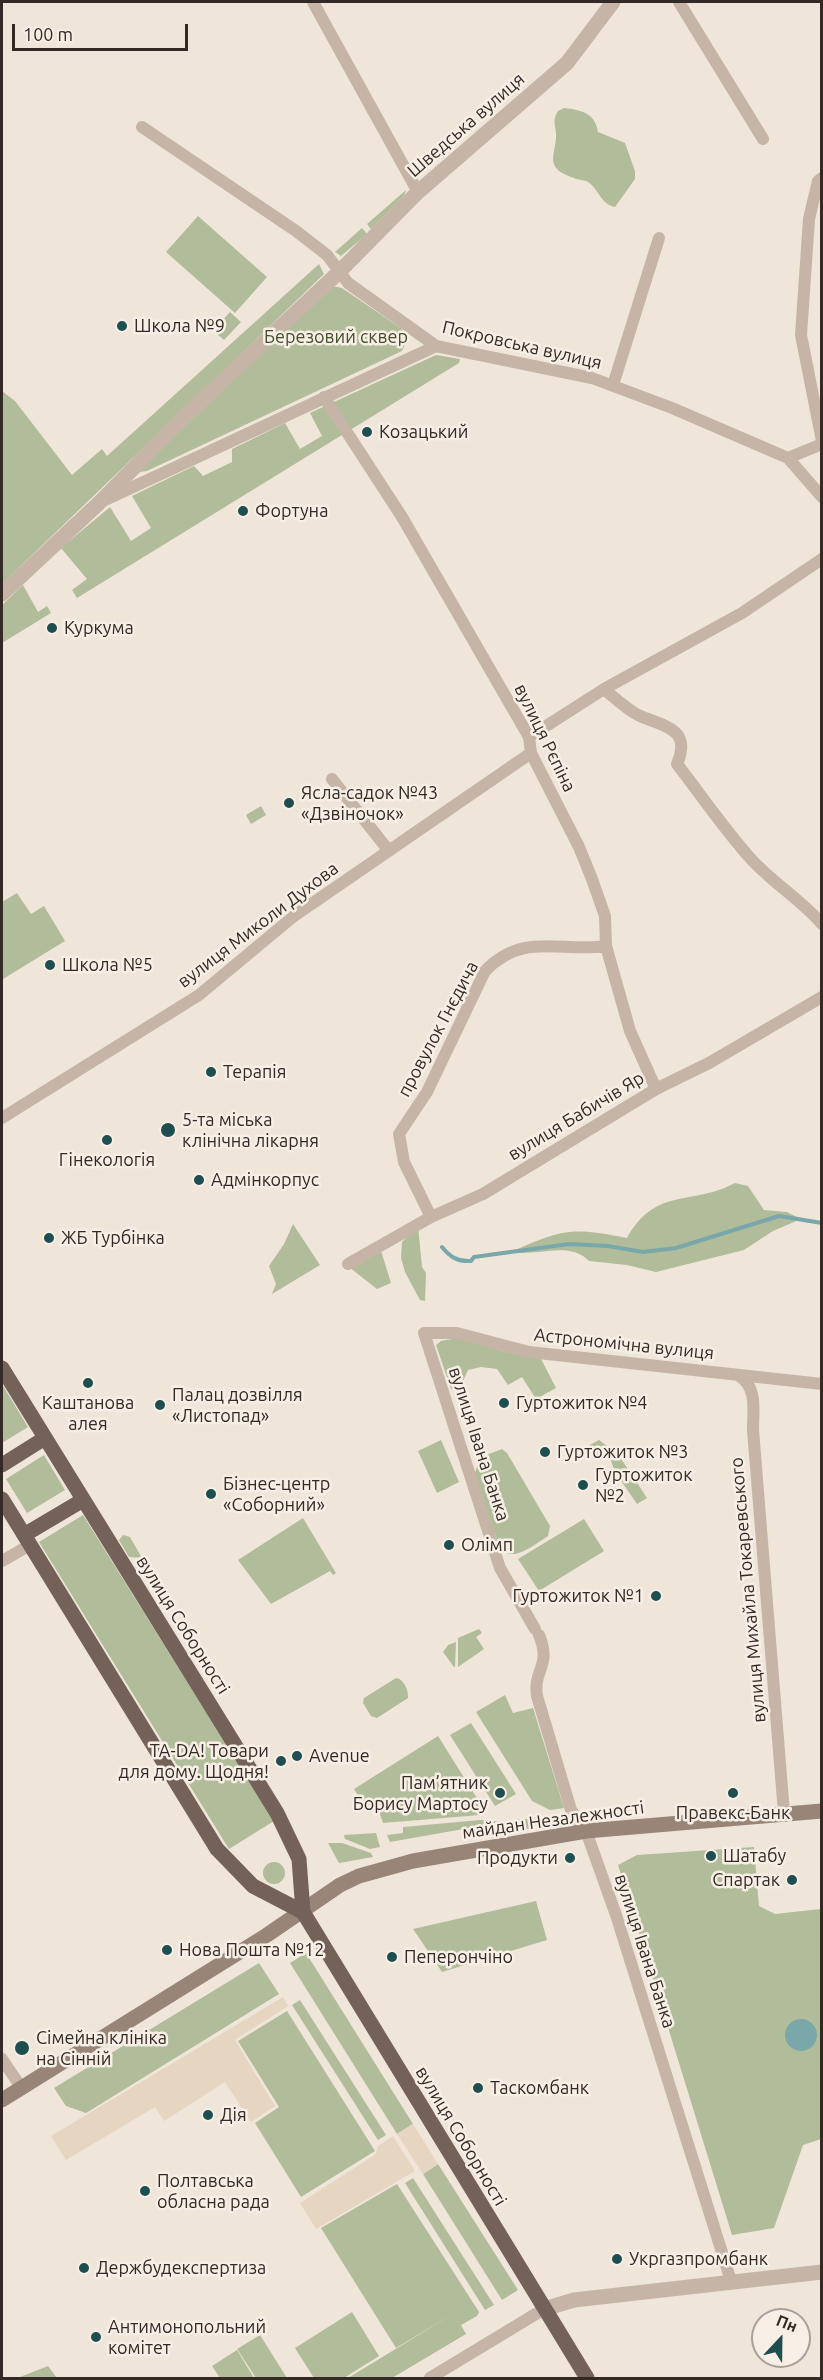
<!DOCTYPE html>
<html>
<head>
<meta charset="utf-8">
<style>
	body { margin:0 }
	#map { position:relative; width:823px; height:2380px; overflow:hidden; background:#efe5d9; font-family:Ubuntu,sans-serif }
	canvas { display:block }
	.frame { position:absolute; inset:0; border:3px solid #332a26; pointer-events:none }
	.north { position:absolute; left:751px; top:2308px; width:60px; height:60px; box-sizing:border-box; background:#f7efe5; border:2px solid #a9a099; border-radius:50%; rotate:22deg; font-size:16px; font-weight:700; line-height:24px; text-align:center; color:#332a26 }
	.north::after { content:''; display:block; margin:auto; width:21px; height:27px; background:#1f4e51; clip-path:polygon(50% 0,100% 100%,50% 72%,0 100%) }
	.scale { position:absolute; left:12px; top:24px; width:176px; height:27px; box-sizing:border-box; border:3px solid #332a26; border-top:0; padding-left:8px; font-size:18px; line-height:21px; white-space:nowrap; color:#332a26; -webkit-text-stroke:4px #f7efe5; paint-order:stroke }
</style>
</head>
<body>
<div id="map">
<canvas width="823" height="2380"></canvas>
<div class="frame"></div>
<div class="north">Пн</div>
<div class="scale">100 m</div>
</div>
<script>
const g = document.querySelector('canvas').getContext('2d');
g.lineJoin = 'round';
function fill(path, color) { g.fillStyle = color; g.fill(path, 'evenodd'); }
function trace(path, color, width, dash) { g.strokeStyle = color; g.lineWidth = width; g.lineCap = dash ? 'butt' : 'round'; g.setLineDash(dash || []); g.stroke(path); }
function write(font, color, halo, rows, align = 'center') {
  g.font = font + ' Ubuntu,sans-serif'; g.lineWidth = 5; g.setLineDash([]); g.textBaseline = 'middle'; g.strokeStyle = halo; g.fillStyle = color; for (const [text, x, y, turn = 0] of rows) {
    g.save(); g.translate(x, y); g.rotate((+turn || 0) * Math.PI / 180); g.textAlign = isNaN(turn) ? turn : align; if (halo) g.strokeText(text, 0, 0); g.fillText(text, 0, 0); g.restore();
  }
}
const green = new Path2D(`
	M 564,108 C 582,110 595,113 598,132 L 625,143 L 635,171 L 635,179 L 615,207 C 600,204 599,189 588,182 C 585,180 578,180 574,178 C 545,168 554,159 556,138 C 557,127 551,122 558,111 Z
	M 406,190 L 404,196 L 371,229 L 367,224 Z
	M 198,216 L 267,277 L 235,313 L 166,252 Z
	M 362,228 L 367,234 L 341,256 L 335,252 Z
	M 319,264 L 324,274 L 2,584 L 2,391 L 15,401 L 72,475 L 102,449 L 107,456 Z
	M 332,286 L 342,288 L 402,329 L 406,342 L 402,351 L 147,471 L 140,472 L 141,468 Z
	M 230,312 L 241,322 L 224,340 L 213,330 Z
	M 436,355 L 460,359 L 459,363 L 77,598 L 72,590 L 87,579 L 61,548 L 110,507 L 131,541 L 151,528 L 132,496 L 194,466 L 203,476 L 232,462 L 232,449 L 285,423 L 300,449 L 322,436 L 310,413 Z
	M 23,585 L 38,612 L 47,606 L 51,613 L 2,643 L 2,605 Z
	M 261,806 L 266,815 L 251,824 L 246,815 Z
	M 17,893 L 31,914 L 44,906 L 65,941 L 3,979 L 2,902 Z
	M 735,1183 L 748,1186 L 764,1210 L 787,1212 L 801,1219 L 773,1231 L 744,1250 L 656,1272 L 627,1265 L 589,1261 C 570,1240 536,1257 511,1252 C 562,1229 572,1227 627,1238 C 656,1186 693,1206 735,1183 Z
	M 293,1224 L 320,1265 L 272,1294 L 276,1284 L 269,1266 L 284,1244 Z
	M 418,1226 L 422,1267 L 426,1273 L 425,1301 L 420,1300 L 405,1272 L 401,1258 L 402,1242 Z
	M 381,1251 L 391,1283 L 377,1289 L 349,1267 Z
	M 457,1338 L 506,1352 L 540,1357 L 556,1388 L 536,1399 L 522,1377 L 508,1385 L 497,1369 L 481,1367 L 468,1370 L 459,1390 L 451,1389 L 436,1345 L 441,1341 Z
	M 2,1384 L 28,1427 L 2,1443 Z
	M 441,1440 L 459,1482 L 437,1493 L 418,1451 Z
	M 599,1440 L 618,1454 L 647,1498 L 637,1504 L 615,1472 L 610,1458 L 598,1460 L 588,1446 Z
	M 502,1449 L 507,1453 L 550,1526 L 548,1536 C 535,1544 513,1564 500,1548 L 474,1475 L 481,1457 Z
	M 44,1455 L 65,1490 L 27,1513 L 6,1479 Z
	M 83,1515 L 274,1821 L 229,1849 L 39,1542 Z
	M 303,1518 L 336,1573 L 333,1575 L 330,1571 L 271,1604 L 238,1560 Z
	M 584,1519 L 604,1551 L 539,1591 L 518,1559 Z
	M 123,1535 L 130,1537 L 142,1558 L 129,1557 L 119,1540 Z
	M 479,1629 L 482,1633 L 476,1637 L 484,1649 L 458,1667 L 458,1638 Z
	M 456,1642 L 455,1667 L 454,1667 L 443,1652 L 448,1645 Z
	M 396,1678 C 404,1679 409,1691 408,1698 L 377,1718 L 371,1716 L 363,1703 L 364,1698 Z
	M 505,1695 L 513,1713 L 533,1708 L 564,1808 L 550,1810 L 532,1801 L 476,1712 Z
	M 471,1723 L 516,1794 L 495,1806 L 450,1735 Z
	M 438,1736 L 485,1811 L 480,1815 L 383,1823 L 378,1808 L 369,1813 L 354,1789 Z
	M 518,1819 L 527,1819 L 533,1828 L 475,1838 L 469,1828 L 390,1842 L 387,1835 L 403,1833 L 403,1827 L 480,1820 L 516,1823 Z
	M 376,1833 L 380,1847 L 370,1849 L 345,1839 L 344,1835 Z
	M 328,1843 L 342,1843 L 371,1853 L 373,1857 L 339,1863 Z
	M 754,1847 L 759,1906 L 775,1914 L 821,1909 L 821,2139 L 803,2145 L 774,2228 L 732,2235 L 618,1865 L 637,1855 Z
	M263 1873a11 11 0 1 1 22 0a11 11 0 1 1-22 0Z
	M 536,1901 L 547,1940 L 442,1972 L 413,1929 Z
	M 306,1953 L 413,2124 L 397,2134 L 290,1963 Z
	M 259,1963 L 279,1994 L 86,2113 L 66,2106 L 54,2088 Z
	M 300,2000 L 386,2135 L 378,2140 L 292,2005 Z
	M 287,2011 L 375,2151 L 301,2197 L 255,2123 L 279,2107 L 238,2041 Z
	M 438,2164 L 518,2290 L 502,2300 L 423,2174 Z
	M 413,2178 L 494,2305 L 485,2310 L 405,2183 Z
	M 397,2184 L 479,2312 L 477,2316 L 461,2325 L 466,2334 L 392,2378 L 348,2378 L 453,2314 L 396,2348 L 321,2228 Z
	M 352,2312 L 379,2356 L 344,2378 L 314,2378 L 295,2348 Z
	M 260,2335 L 287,2378 L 256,2378 L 237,2349 Z
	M 237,2350 L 254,2378 L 220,2378 L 212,2366 Z
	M 48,2366 L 57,2378 L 19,2378 L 20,2377 Z`);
const plaza = new Path2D(`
	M 283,1997 L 288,2006 L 235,2040 L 275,2106 L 251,2122 L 225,2082 L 164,2121 L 155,2107 L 66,2160 L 51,2136 Z
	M 413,2124 L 438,2164 L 423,2174 L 397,2134 Z
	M 393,2136 L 415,2171 L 316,2229 L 300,2203 L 376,2154 L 378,2146 Z`);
const water = new Path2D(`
	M785 2035a16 16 0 1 1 32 0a16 16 0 1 1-32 0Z`);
const stream = new Path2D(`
	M 442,1247 C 450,1257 458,1262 471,1261 L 474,1257 L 569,1244 L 608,1246 L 643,1252 L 676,1248 L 779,1216 L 822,1223`);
const minor = new Path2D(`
	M 313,2 L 418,192
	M 679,2 L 763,139
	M 142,127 L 296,231 L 327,255 L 348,283 L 436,346 L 592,378 L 672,408 L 788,458 L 822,497
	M 822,178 L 818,181 L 809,219 L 801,335 L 822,441
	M 613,385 L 659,238
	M 324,397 L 402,517 L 529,737 L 531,753 L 579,847 L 592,879 L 605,916 L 606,946 L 630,1031 L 656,1089
	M 788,458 L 822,444
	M 105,500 L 436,346
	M 822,559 L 742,613 L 604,689 C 615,698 625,708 638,715 C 661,726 693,727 677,764 C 701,795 724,829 751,859 C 773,883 800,899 822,924
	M 529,737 L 604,689
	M 332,779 L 389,851
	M 2,1118 L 199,995 L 294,916 L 531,753
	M 431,1217 L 404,1162 L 399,1134 L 427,1092 L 485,971 C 524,931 560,953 606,946
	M 348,1264 L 431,1217 L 483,1194 L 656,1089 L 709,1063 L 822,997
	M 738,1375 C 758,1387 753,1410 753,1430 L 784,1813
	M 2,1561 L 30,1545
	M 535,1629 L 500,1568 L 424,1333 L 457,1333 L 529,1352 L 822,1384
	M 539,1635 C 552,1667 533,1668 537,1696 L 571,1810 L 586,1831 L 616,1915 L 731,2281
	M 2,2059 L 21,2087
	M 430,2378 L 544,2309`);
const tertiary = new Path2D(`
	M 2,594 L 99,503 L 183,418 L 338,273 L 418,192 L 567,63 L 613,2
	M 544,2309 L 574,2300 L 822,2272`);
const secondary = new Path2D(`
	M 2,2100 L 267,1935 L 340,1885 L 359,1876 L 413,1861 L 586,1831 L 822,1811`);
const primary = new Path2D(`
	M 2,1368 L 277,1813 L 299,1859 L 303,1912 L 587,2378
	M 2,1465 L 45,1438
	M 2,1499 L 217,1849 L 253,1886 L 303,1912
	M 24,1535 L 83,1500`);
const markers = [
	[122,326,6,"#1f4e51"],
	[367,432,6,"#1f4e51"],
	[243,511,6,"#1f4e51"],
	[52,628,6,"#1f4e51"],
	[289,803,6,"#1f4e51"],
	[50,965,6,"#1f4e51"],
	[211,1072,6,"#1f4e51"],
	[168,1130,8,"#1f4e51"],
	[107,1140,6,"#1f4e51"],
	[199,1180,6,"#1f4e51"],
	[49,1238,6,"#1f4e51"],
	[88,1383,6,"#1f4e51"],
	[504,1403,6,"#1f4e51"],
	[160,1405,6,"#1f4e51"],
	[545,1452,6,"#1f4e51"],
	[583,1485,6,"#1f4e51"],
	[211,1494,6,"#1f4e51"],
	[449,1545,6,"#1f4e51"],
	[656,1596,6,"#1f4e51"],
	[297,1756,6,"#1f4e51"],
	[281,1761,6,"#1f4e51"],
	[500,1793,6,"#1f4e51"],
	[733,1793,6,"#1f4e51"],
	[711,1856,6,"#1f4e51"],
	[570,1858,6,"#1f4e51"],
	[792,1880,6,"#1f4e51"],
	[167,1950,6,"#1f4e51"],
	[392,1957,6,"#1f4e51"],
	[22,2048,8,"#1f4e51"],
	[478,2088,6,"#1f4e51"],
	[208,2115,6,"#1f4e51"],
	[145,2191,6,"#1f4e51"],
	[617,2259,6,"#1f4e51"],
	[84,2268,6,"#1f4e51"],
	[96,2337,6,"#1f4e51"]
];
const streetNames = [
	["Шведська вулиця",466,125,-41],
	["Покровська вулиця",522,345,13],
	["вулиця Рєпіна",545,738,64],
	["вулиця Миколи Духова",258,925,-37],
	["провулок Гнєдича",438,1029,-62],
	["вулиця Бабичів Яр",576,1116,-31],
	["Астрономічна вулиця",624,1344,6],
	["вулиця Івана Банка",479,1444,72],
	["вулиця Михайла Токаревського",748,1590,-95],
	["вулиця Соборності",183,1625,58],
	["майдан Незалежності",553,1820,-8],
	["вулиця Івана Банка",645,1951,72],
	["вулиця Соборності",461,2136,59]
];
const poiNames = [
	["Школа №9",134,326],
	["Козацький",379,432],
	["Фортуна",255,511],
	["Куркума",64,628],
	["Ясла-садок №43",301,793],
	["«Дзвіночок»",301,814],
	["Школа №5",62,965],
	["Терапія",223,1072],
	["5-та міська",182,1120],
	["клінічна лікарня",182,1141],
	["Гінекологія",107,1160,"center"],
	["Адмінкорпус",211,1180],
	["ЖБ Турбінка",61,1238],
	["Палац дозвілля",172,1395],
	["«Листопад»",172,1416],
	["Каштанова",88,1403,"center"],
	["алея",88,1424,"center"],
	["Гуртожиток №4",516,1403],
	["Гуртожиток №3",557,1452],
	["Гуртожиток",595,1475],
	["№2",595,1496],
	["Бізнес-центр",223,1484],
	["«Соборний»",223,1505],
	["Олімп",461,1545],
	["Гуртожиток №1",644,1596,"right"],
	["TA-DA! Товари",269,1751,"right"],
	["для дому. Щодня!",269,1772,"right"],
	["Avenue",309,1756],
	["Пам’ятник",488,1783,"right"],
	["Борису Мартосу",488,1804,"right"],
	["Правекс-Банк",733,1813,"center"],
	["Шатабу",723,1856],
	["Продукти",558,1858,"right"],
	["Спартак",780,1880,"right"],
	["Нова Пошта №12",179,1950],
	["Пеперончіно",404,1957],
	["Сімейна клініка",36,2038],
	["на Сінній",36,2059],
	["Таскомбанк",490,2088],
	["Дія",220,2115],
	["Полтавська",157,2181],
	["обласна рада",157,2202],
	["Укргазпромбанк",629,2259],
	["Держбудекспертиза",96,2268],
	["Антимонопольний",108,2327],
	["комітет",108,2348]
];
const parkNames = [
	["Березовий сквер",336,337]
];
fill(green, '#b1bd9a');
fill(plaza, '#e6d6c1');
fill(water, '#7aa8aa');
trace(stream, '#7aa8aa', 4);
trace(minor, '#c6b5a6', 12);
trace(tertiary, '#c6b5a6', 15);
trace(secondary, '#998478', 15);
trace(primary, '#746158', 15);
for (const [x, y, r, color] of markers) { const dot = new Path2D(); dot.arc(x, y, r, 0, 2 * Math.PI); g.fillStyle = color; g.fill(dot); trace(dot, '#f7efe5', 2); }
write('18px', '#332a26', '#f7efe5', streetNames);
write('18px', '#332a26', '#f7efe5', poiNames, 'left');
write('18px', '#424f2c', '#f7efe5', parkNames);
</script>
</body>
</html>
